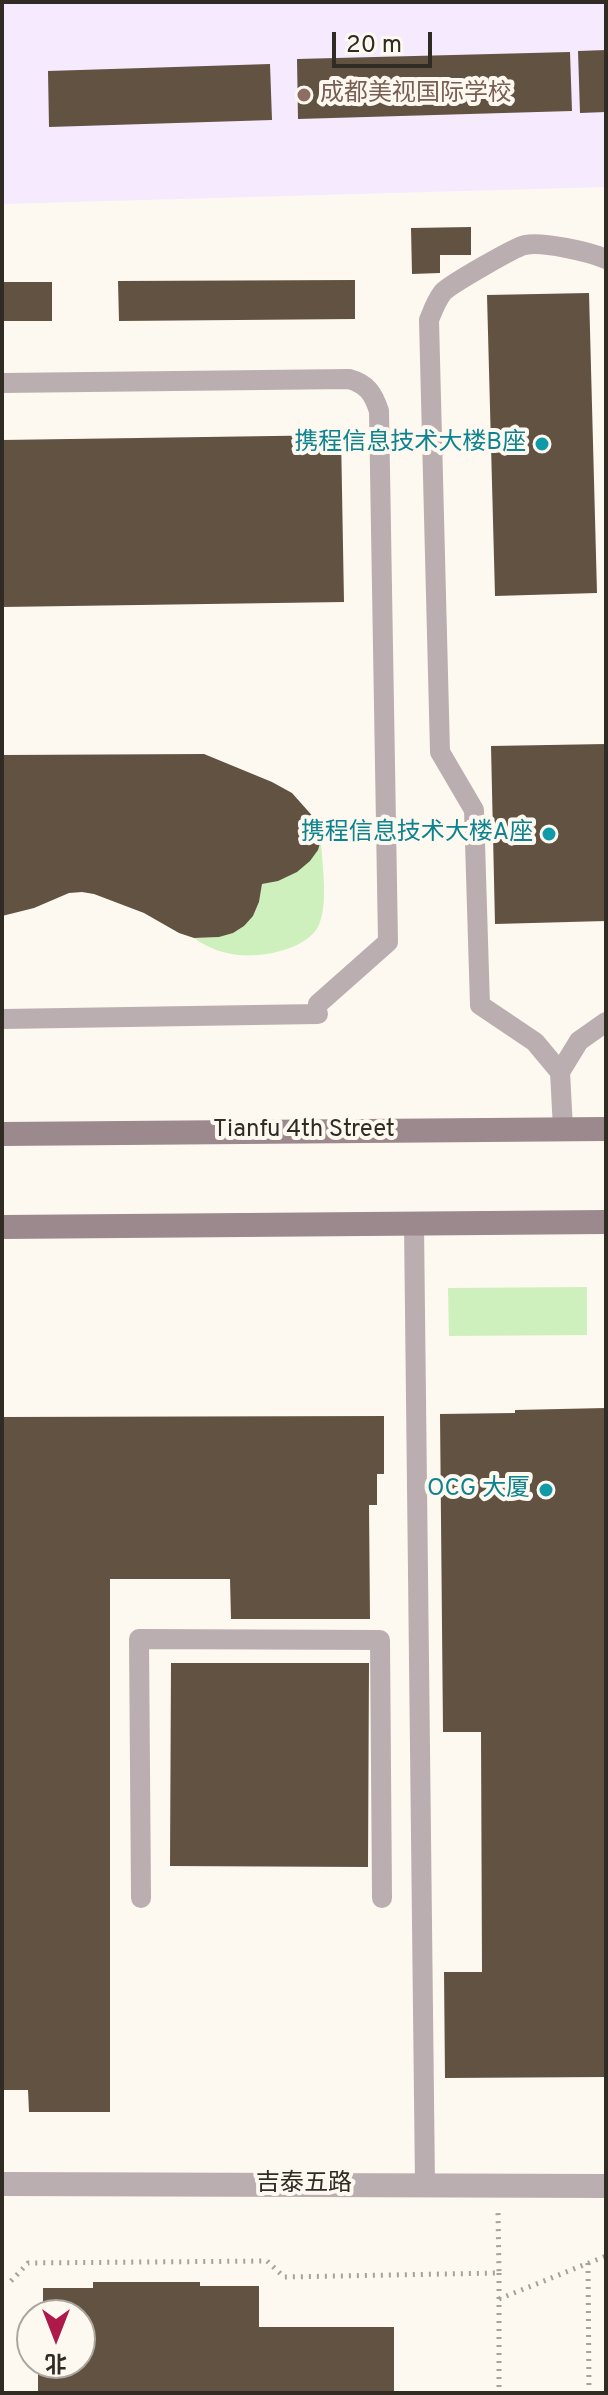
<!DOCTYPE html>
<html>
<head>
<meta charset="utf-8">
<style>
	body { margin:0 }
	#map { position:relative; width:608px; height:2395px; overflow:hidden; background:#fdf9f0; font-family:Overpass,"Noto Sans SC",sans-serif }
	canvas { display:block }
	.frame { position:absolute; inset:0; border:4px solid #302c23; pointer-events:none }
	.north { position:absolute; left:16px; top:2299px; width:80px; height:80px; box-sizing:border-box; background:#fdf9f0; border:2px solid #aba79e; border-radius:50%; rotate:180deg; font-size:22px; font-weight:700; line-height:32px; text-align:center; color:#302c23 }
	.north::after { content:''; display:block; margin:auto; width:28px; height:36px; background:#ac194a; clip-path:polygon(50% 0,100% 100%,50% 72%,0 100%) }
	.scale { position:absolute; left:332px; top:32px; width:100px; height:36px; box-sizing:border-box; border:4px solid #302c23; border-top:0; padding-left:10px; font-size:24px; line-height:28px; white-space:nowrap; color:#302c23; -webkit-text-stroke:6px #fdf9f0; paint-order:stroke }
</style>
</head>
<body>
<div id="map">
<canvas width="608" height="2395"></canvas>
<div class="frame"></div>
<div class="north">北</div>
<div class="scale">20 m</div>
</div>
<script>
const g = document.querySelector('canvas').getContext('2d');
g.lineJoin = 'round';
function fill(path, color) { g.fillStyle = color; g.fill(path, 'evenodd'); }
function trace(path, color, width, dash) { g.strokeStyle = color; g.lineWidth = width; g.lineCap = dash ? 'butt' : 'round'; g.setLineDash(dash || []); g.stroke(path); }
function write(font, color, halo, rows, align = 'center') {
  g.font = font + ' Overpass,"Noto Sans SC",sans-serif'; g.lineWidth = 8; g.setLineDash([]); g.textBaseline = 'middle'; g.strokeStyle = halo; g.fillStyle = color; for (const [text, x, y, turn = 0] of rows) {
    g.save(); g.translate(x, y); g.rotate((+turn || 0) * Math.PI / 180); g.textAlign = isNaN(turn) ? turn : align; if (halo) g.strokeText(text, 0, 0); g.fillText(text, 0, 0); g.restore();
  }
}
const education = new Path2D(`
	M 2,2 L 606,2 L 606,187 L 2,204 Z`);
const green = new Path2D(`
	M 321,840 C 322,865 329,905 318,927 C 304,952 252,960 227,953 C 214,950 204,945 194,938 L 219,937 L 253,916 L 259,903 L 262,884 C 288,879 312,867 321,840 Z
	M 587,1287 L 587,1335 L 449,1336 L 448,1288 Z`);
const building = new Path2D(`
	M 606,50 L 606,112 L 580,113 L 578,51 Z
	M 570,52 L 572,111 L 298,119 L 297,59 Z
	M 270,64 L 272,120 L 49,127 L 48,71 Z
	M 471,227 L 471,255 L 440,255 L 440,273 L 412,274 L 411,228 Z
	M 355,280 L 355,319 L 119,321 L 118,281 Z
	M 2,282 L 52,282 L 52,321 L 2,321 Z
	M 589,293 L 597,593 L 495,596 L 487,295 Z
	M 341,435 L 344,602 L 2,607 L 2,440 Z
	M 606,744 L 606,921 L 495,924 L 491,746 Z
	M 204,754 L 272,782 L 292,793 L 316,820 L 321,831 L 321,840 L 318,850 L 310,861 L 297,872 L 278,881 L 262,884 L 259,902 L 253,916 L 244,926 L 233,933 L 219,937 L 194,938 L 179,933 L 144,913 L 94,894 L 82,892 L 69,893 L 34,908 L 2,916 L 2,755 Z
	M 606,1408 L 606,2077 L 445,2078 L 444,1972 L 482,1972 L 481,1732 L 443,1732 L 440,1414 L 515,1413 L 515,1410 Z
	M 384,1416 L 384,1474 L 377,1474 L 377,1505 L 369,1505 L 370,1619 L 231,1619 L 230,1579 L 110,1579 L 110,2112 L 29,2112 L 28,2090 L 2,2090 L 2,1417 Z
	M 171,1663 L 369,1663 L 368,1867 L 170,1866 Z
	M 93,2282 L 200,2282 L 200,2286 L 259,2286 L 259,2327 L 394,2327 L 394,2393 L 38,2393 L 38,2363 L 80,2363 L 80,2315 L 43,2315 L 43,2288 L 93,2288 Z`);
const path = new Path2D(`
	M 588,2263 L 589,2393
	M 499,2273 L 499,2393
	M 11,2281 L 28,2263 L 267,2261 L 284,2277 L 499,2273 L 498,2212
	M 499,2299 L 606,2256`);
const lane = new Path2D(`
	M 2,383 L 349,379 C 367,384 373,393 379,411 L 388,942 L 318,1004
	M 2,1019 L 318,1014
	M 560,1072 L 535,1042 L 480,1005 L 474,810 L 440,752 L 429,320 C 433,310 436,301 443,292 C 451,284 515,247 525,245 C 542,241 590,252 606,259
	M 563,1129 L 560,1072 L 579,1041 L 606,1022
	M 414,1224 L 425,2185
	M 141,1898 L 139,1639 L 380,1640 L 382,1898`);
const street = new Path2D(`
	M 2,2184 L 606,2186`);
const secondary = new Path2D(`
	M 2,1134 L 606,1129
	M 2,1227 L 606,1222`);
const markers = [
	[304,95,8,"#8d6e63"],
	[542,444,8,"#0f9aa8"],
	[549,834,8,"#0f9aa8"],
	[546,1490,8,"#0f9aa8"]
];
const educationNames = [
	["成都美视国际学校",320,95]
];
const cultureNames = [
	["携程信息技术大楼B座",526,444],
	["携程信息技术大楼A座",533,834],
	["OCG 大厦",530,1490]
];
const streetNames = [
	["Tianfu 4th Street",304,1131],
	["吉泰五路",304,2185]
];
fill(education, '#f6eaff');
fill(green, '#cef0bc');
fill(building, '#625241');
trace(path, '#a6a299', 5, [2, 6]);
trace(lane, '#bbaeb0', 20);
trace(street, '#bbaeb0', 24);
trace(secondary, '#9c898d', 24);
for (const [x, y, r, color] of markers) { const dot = new Path2D(); dot.arc(x, y, r, 0, 2 * Math.PI); g.fillStyle = color; g.fill(dot); trace(dot, '#fdf9f0', 3); }
write('24px', '#785e54', '#fdf9f0', educationNames, 'left');
write('24px', '#0d838f', '#fdf9f0', cultureNames, 'right');
write('24px', '#302c23', '#fdf9f0', streetNames);
</script>
</body>
</html>
